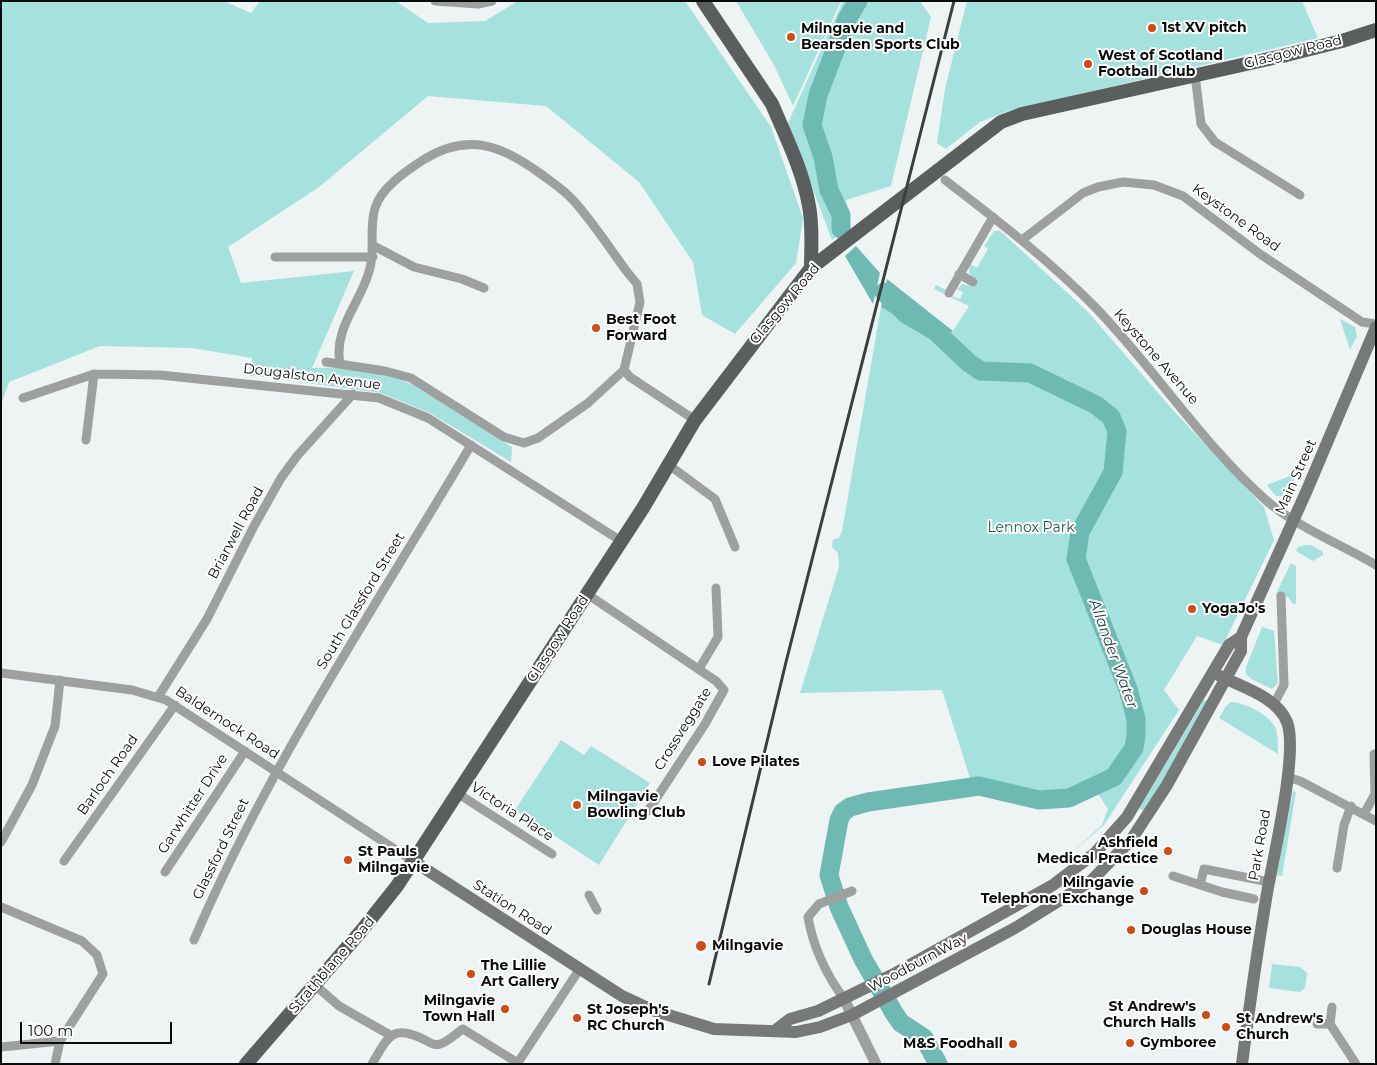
<!DOCTYPE html>
<html>
<head>
<meta charset="utf-8">
<style>
	body { margin:0 }
	#map { position:relative; width:1377px; height:1065px; overflow:hidden; background:#eef3f3; font-family:Montserrat,sans-serif }
	canvas { display:block }
	.frame { position:absolute; inset:0; border:2px solid #0a0c0c; pointer-events:none }
	.scale { position:absolute; left:20px; top:1022px; width:152px; height:22px; box-sizing:border-box; border:2px solid #0a0c0c; border-top:0; padding-left:6px; font-size:15px; line-height:18px; white-space:nowrap; color:#0a0c0c; -webkit-text-stroke:4px #fff; paint-order:stroke }
</style>
</head>
<body>
<div id="map">
<canvas width="1377" height="1065"></canvas>
<div class="frame"></div>
<div class="scale">100 m</div>
</div>
<script>
const g = document.querySelector('canvas').getContext('2d');
g.lineJoin = 'round';
function fill(path, color) { g.fillStyle = color; g.fill(path, 'evenodd'); }
function trace(path, color, width, dash) { g.strokeStyle = color; g.lineWidth = width; g.lineCap = dash ? 'butt' : 'round'; g.setLineDash(dash || []); g.stroke(path); }
function write(font, color, halo, rows, align = 'center') {
  g.font = font + ' Montserrat,sans-serif'; g.lineWidth = 4; g.setLineDash([]); g.textBaseline = 'middle'; g.strokeStyle = halo; g.fillStyle = color; for (const [text, x, y, turn = 0] of rows) {
    g.save(); g.translate(x, y); g.rotate((+turn || 0) * Math.PI / 180); g.textAlign = isNaN(turn) ? turn : align; if (halo) g.strokeText(text, 0, 0); g.fillText(text, 0, 0); g.restore();
  }
}
const green = new Path2D(`
	M 1,1 L 224,1 L 251,13 L 260,1 L 396,1 L 428,23 L 485,21 L 518,1 L 685,1 L 771,127 L 803,218 L 796,263 L 735,334 L 702,315 L 693,262 L 639,182 L 546,106 L 428,96 L 319,187 L 228,247 L 241,283 L 354,271 L 312,368 C 347,366 390,373 421,388 C 451,403 483,429 512,447 L 511,462 L 430,413 L 381,393 L 249,375 L 252,358 L 192,348 L 100,346 L 9,382 L 1,405 Z
	M 736,1 L 841,1 L 793,106 L 774,65 Z
	M 843,1 L 920,1 L 931,17 L 891,186 L 846,200 L 850,226 L 832,240 L 788,123 Z
	M 967,1 L 1302,1 L 1318,38 L 1008,111 L 980,122 L 946,149 L 937,143 L 945,89 Z
	M 994,231 L 1000,231 L 1008,238 L 1088,312 L 1172,409 L 1264,507 L 1274,540 L 1223,645 L 1197,636 L 1164,690 L 1179,710 L 1104,825 L 1069,855 L 1102,825 L 1108,809 L 1097,792 L 1052,807 L 971,781 L 942,690 L 800,693 L 839,567 L 838,553 L 832,547 L 833,539 L 839,538 L 842,531 L 881,307 L 938,341 L 953,331 L 969,306 L 934,289 L 936,285 L 946,290 L 944,293 L 960,299 L 963,292 L 957,289 L 963,284 L 973,287 L 977,280 L 969,273 L 970,264 L 977,268 L 988,249 L 984,246 Z
	M 1340,319 L 1355,327 L 1357,336 L 1350,350 Z
	M 1290,476 L 1296,476 L 1285,497 L 1276,496 L 1267,485 Z
	M 1305,545 L 1311,545 L 1323,552 L 1323,555 L 1313,561 L 1296,551 L 1298,547 Z
	M 1291,563 L 1296,566 L 1296,604 L 1293,604 L 1288,597 L 1277,596 L 1276,594 Z
	M 1262,627 L 1274,631 L 1278,683 L 1272,689 L 1251,679 L 1246,674 L 1246,667 Z
	M 1204,700 L 1208,702 L 1145,812 L 1139,808 Z
	M 1231,702 C 1246,703 1270,715 1276,729 C 1278,737 1278,746 1278,754 L 1219,718 L 1226,706 Z
	M 561,740 L 584,755 L 591,746 L 650,783 L 599,865 L 515,810 Z
	M 1293,791 L 1296,792 L 1282,876 L 1277,875 Z
	M 1272,964 L 1300,967 L 1307,973 L 1305,988 L 1300,992 L 1269,988 Z`);
const water = new Path2D(`
	M 856,246 L 880,273 L 873,304 L 845,256 Z
	M 887,279 L 953,331 L 938,341 L 881,307 Z`);
const river = new Path2D(`
	M 841,229 L 841,215 L 829,190 L 823,157 L 812,125 L 818,95 L 847,19 L 858,1
	M 884,292 L 906,314 L 935,331 L 969,363 L 981,371 L 1030,373 L 1096,405 L 1111,417 L 1117,431 L 1113,472 L 1080,532 L 1076,559 L 1128,689 L 1136,719 L 1136,735 L 1134,748 L 1114,777 L 1069,798 L 1039,800 L 979,786 L 868,802 L 850,807 L 843,812 L 839,820 L 829,875 L 839,907 L 863,959 L 894,1013 L 901,1023 L 924,1038 L 938,1064`);
const minor = new Path2D(`
	M 435,1 L 478,4 L 492,1
	M 1195,75 L 1201,124 L 1215,142 L 1300,195
	M 945,180 C 997,220 1049,260 1095,307 C 1155,369 1203,445 1268,502 C 1299,528 1340,544 1376,565
	M 1022,240 L 1083,193 L 1098,187 L 1123,182 L 1154,185 L 1183,196 L 1260,254 L 1362,322 L 1376,324
	M 374,246 L 414,267 L 462,279 L 484,288
	M 275,257 L 373,257
	M 959,274 L 973,282
	M 949,293 L 993,217
	M 326,362 L 385,371 L 411,378 L 504,437 L 524,443 L 538,438 L 588,403 L 624,370
	M 340,364 C 333,327 362,302 370,268 C 375,249 369,227 375,208 C 381,188 406,171 423,160 C 468,132 501,145 541,174 C 552,182 564,190 573,200 C 593,222 610,249 628,273 L 637,284 L 640,302 L 624,370 L 630,377 L 695,420
	M 23,398 L 94,374 L 160,375 L 379,398 L 428,418 L 621,541
	M 86,440 L 94,374
	M 669,465 L 715,499 L 735,547
	M 587,594 L 716,681 L 724,690 L 705,724 L 648,811
	M 699,669 L 718,637 L 716,588
	M 1,673 L 132,690 L 166,700 L 413,861
	M 158,697 L 207,619 L 254,526 L 281,478 L 297,456 L 353,394
	M 1274,704 L 1284,685 L 1281,596
	M 1287,777 L 1300,781 L 1376,821
	M 457,793 L 552,854
	M 1364,814 L 1375,794 L 1374,754
	M 1,842 L 32,785 L 55,726 L 60,680
	M 64,861 L 175,705
	M 1337,868 L 1344,825 L 1351,806
	M 165,872 L 245,751
	M 1173,876 L 1222,892 L 1254,899
	M 1200,885 L 1204,869 L 1269,882
	M 589,895 L 597,910
	M 1,907 L 82,941 L 97,955 L 103,974 L 60,1041 L 55,1064
	M 194,940 C 268,766 375,608 471,445
	M 315,985 L 339,1006 L 390,1035
	M 844,999 C 826,974 813,947 808,917 L 819,904 L 852,891
	M 1332,1007 L 1330,1024 L 1356,1064
	M 1317,1024 L 1330,1024
	M 1,1047 L 60,1041
	M 372,1064 C 388,1037 392,1023 425,1040 C 430,1043 435,1046 440,1044 C 448,1042 456,1033 463,1029 L 518,1063
	M 517,1064 L 579,970`);
const tertiary = new Path2D(`
	M 844,999 L 876,1064`);
const secondary = new Path2D(`
	M 1220,676 C 1242,687 1277,697 1287,722 C 1299,753 1272,862 1266,899 C 1257,953 1249,1009 1242,1064
	M 413,861 L 622,996 L 652,1010 L 714,1029 L 796,1032 L 820,1027 L 852,1015 L 1015,928 L 1091,881 L 1131,840 L 1167,785 L 1241,651 L 1241,637 L 1307,490 L 1376,327
	M 777,1029 L 790,1019 L 818,1011 L 892,975 L 1053,885 L 1095,853 L 1127,817 L 1229,645 L 1241,637`);
const primary = new Path2D(`
	M 703,1 L 772,104 C 786,137 803,171 809,206 C 813,226 811,248 811,268
	M 246,1064 L 362,930 L 397,886 L 643,508 L 695,420 L 791,294 L 811,268 L 1001,122 L 1022,114 L 1282,56 L 1342,41 L 1376,30`);
const rail = new Path2D(`
	M 709,984 L 786,662 L 954,1`);
const markers = [
	[1152,28,5,"#d14a12"],
	[791,37,5,"#d14a12"],
	[1088,64,5,"#d14a12"],
	[596,328,5,"#d14a12"],
	[1192,609,5,"#d14a12"],
	[702,762,5,"#d14a12"],
	[577,805,5,"#d14a12"],
	[1168,851,5,"#d14a12"],
	[348,860,5,"#d14a12"],
	[1144,891,5,"#d14a12"],
	[1131,930,5,"#d14a12"],
	[701,946,6,"#d14a12"],
	[471,974,5,"#d14a12"],
	[505,1009,5,"#d14a12"],
	[1206,1015,5,"#d14a12"],
	[577,1018,5,"#d14a12"],
	[1226,1027,5,"#d14a12"],
	[1130,1043,5,"#d14a12"],
	[1013,1044,5,"#d14a12"]
];
const poiNames = [
	["1st XV pitch",1162,28],
	["Milngavie and",801,29],
	["Bearsden Sports Club",801,45],
	["West of Scotland",1098,56],
	["Football Club",1098,72],
	["Best Foot",606,320],
	["Forward",606,336],
	["YogaJo's",1202,609],
	["Love Pilates",712,762],
	["Milngavie",587,797],
	["Bowling Club",587,813],
	["Ashfield",1158,843,"right"],
	["Medical Practice",1158,859,"right"],
	["St Pauls",358,852],
	["Milngavie",358,868],
	["Milngavie",1134,883,"right"],
	["Telephone Exchange",1134,899,"right"],
	["Douglas House",1141,930],
	["Milngavie",712,946],
	["The Lillie",481,966],
	["Art Gallery",481,982],
	["Milngavie",495,1001,"right"],
	["Town Hall",495,1017,"right"],
	["St Andrew's",1196,1007,"right"],
	["Church Halls",1196,1023,"right"],
	["St Joseph's",587,1010],
	["RC Church",587,1026],
	["St Andrew's",1236,1019],
	["Church",1236,1035],
	["Gymboree",1140,1043],
	["M&S Foodhall",1003,1044,"right"]
];
const streetNames = [
	["Glasgow Road",1293,52,-14],
	["Keystone Road",1236,218,36],
	["Glasgow Road",785,304,-50],
	["Keystone Avenue",1156,357,49],
	["Dougalston Avenue",312,377,7],
	["Main Street",1296,477,-66],
	["Briarwell Road",236,533,-62],
	["South Glassford Street",361,601,-59],
	["Glasgow Road",558,639,-57],
	["Baldernock Road",227,723,33],
	["Crossveggate",683,729,-58],
	["Barloch Road",108,775,-55],
	["Garwhitter Drive",193,804,-57],
	["Victoria Place",512,812,33],
	["Park Road",1260,845,-80],
	["Glassford Street",221,849,-64],
	["Station Road",512,908,33],
	["Woodburn Way",918,963,-28],
	["Strathblane Road",332,965,-49]
];
const parkNames = [
	["Lennox Park",1031,528]
];
const waterNames = [
	["Allander Water",1113,654,70]
];
fill(green, '#a5e2dd');
fill(water, '#6fb9b3');
trace(river, '#6fb9b3', 19);
trace(minor, '#9ea0a0', 9);
trace(tertiary, '#9ea0a0', 11);
trace(secondary, '#777979', 12);
trace(primary, '#5b5e5e', 14);
trace(rail, '#3b3e3e', 3);
for (const [x, y, r, color] of markers) { const dot = new Path2D(); dot.arc(x, y, r, 0, 2 * Math.PI); g.fillStyle = color; g.fill(dot); trace(dot, '#fff', 2); }
write('bold 14px', '#0a0c0c', '#fff', poiNames, 'left');
write('14px', '#0a0c0c', '#fff', streetNames);
write('14px', '#1e5c58', '#fff', parkNames);
write('italic 15px', '#193d3b', '#fff', waterNames);
</script>
</body>
</html>
